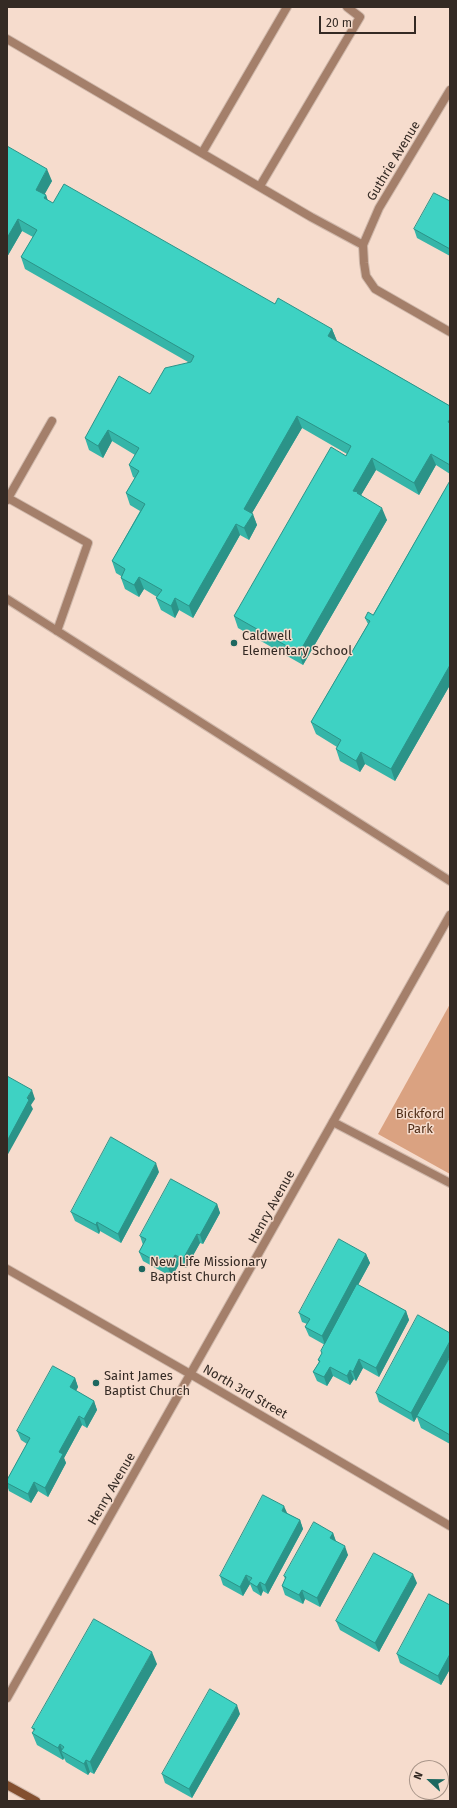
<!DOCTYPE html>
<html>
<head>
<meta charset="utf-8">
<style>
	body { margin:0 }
	#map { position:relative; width:457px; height:1808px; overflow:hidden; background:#f6dccd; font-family:"Fira Sans",sans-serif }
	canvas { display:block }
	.frame { position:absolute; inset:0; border:8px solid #342a24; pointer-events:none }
	.north { position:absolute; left:409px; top:1760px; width:40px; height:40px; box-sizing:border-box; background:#f6dccd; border:1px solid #a89589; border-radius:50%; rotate:292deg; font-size:11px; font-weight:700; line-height:16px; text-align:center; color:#342a24 }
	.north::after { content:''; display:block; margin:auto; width:14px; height:18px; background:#1c675f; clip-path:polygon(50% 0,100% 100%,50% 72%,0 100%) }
	.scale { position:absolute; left:319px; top:16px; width:97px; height:18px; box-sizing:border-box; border:2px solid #342a24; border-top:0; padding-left:5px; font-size:12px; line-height:14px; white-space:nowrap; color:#342a24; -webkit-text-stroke:3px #f6dccd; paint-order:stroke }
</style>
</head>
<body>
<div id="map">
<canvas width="457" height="1808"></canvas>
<div class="frame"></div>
<div class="north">N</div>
<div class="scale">20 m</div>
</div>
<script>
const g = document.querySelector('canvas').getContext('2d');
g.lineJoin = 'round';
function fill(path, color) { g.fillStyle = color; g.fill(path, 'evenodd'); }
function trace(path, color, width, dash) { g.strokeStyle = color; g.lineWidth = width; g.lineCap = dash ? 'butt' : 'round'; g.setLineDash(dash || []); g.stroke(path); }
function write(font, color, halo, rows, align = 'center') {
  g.font = font + ' "Fira Sans",sans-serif'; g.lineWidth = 3; g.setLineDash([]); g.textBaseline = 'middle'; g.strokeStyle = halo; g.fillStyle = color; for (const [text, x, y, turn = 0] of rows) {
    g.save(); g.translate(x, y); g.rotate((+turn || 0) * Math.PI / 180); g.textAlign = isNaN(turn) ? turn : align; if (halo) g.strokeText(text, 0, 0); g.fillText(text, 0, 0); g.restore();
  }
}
const green = new Path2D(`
	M 450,1004 L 450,1174 L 378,1134 Z`);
const lane = new Path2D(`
	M 7,39 L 311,217 L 363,245
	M 202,153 L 287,7
	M 260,186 L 360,17 L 347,7
	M 8,498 L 88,543 L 57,631
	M 7,500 L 52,421
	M 7,599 L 450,881
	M 333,1122 L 450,1183`);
const street = new Path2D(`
	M 450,90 L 379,208 L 363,245 L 364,263 L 366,276 L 375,289 L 450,332
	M 7,1269 L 192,1375 L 450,1526
	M 7,1698 L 450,915`);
const secondary = new Path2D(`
	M 7,1785 L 36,1801`);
const wall = new Path2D(`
	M 7,146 L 52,181 L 44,194 L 46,195 L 48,201 L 275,304 L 332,329 L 337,341 L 450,406 L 450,474 L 436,465 L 419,495 L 376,470 L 361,495 L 387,520 L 303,665 L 238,628 L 234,616 L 347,454 L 302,428 L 252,513 L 257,525 L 249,540 L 240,535 L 193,618 L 179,610 L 175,618 L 161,610 L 156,598 L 157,597 L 144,589 L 139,597 L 125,589 L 121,578 L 121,576 L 116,573 L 112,561 L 140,511 L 130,505 L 126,493 L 135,478 L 133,477 L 129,465 L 135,455 L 112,441 L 103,458 L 89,450 L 85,438 L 150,394 L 188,362 L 25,269 L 21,257 L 33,237 L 22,231 L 7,257 Z
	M 450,201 L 450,256 L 417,238 L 414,229 Z
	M 450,481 L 450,685 L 395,781 L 365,764 L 360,772 L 340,761 L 336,749 L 337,747 L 316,734 L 311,722 L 368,624 L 365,618 L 373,615 Z
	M 159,1172 L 121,1243 L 100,1231 L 99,1234 L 75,1221 L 71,1212 Z
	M 217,1204 L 220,1213 L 203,1244 L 200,1243 L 186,1268 L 179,1264 L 172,1277 L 143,1261 L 139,1252 L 143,1245 L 140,1236 Z
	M 366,1254 L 370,1263 L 358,1285 L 406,1311 L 409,1320 L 379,1377 L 363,1368 L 356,1381 L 354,1379 L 350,1385 L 333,1376 L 327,1386 L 317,1381 L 313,1372 L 319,1362 L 318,1360 L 322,1354 L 321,1351 L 325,1345 L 309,1336 L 305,1327 L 307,1324 L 302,1322 L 299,1313 Z
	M 450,1333 L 450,1356 L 435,1384 L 450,1357 L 450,1444 L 421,1428 L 417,1417 L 414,1422 L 379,1402 L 376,1393 Z
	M 75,1378 L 78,1387 L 76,1391 L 94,1401 L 97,1410 L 87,1428 L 82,1425 L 64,1458 L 66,1463 L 48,1497 L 38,1491 L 31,1503 L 9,1491 L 7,1485 L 7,1480 L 27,1444 L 21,1440 L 17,1431 Z
	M 287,1513 L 300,1520 L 303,1529 L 268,1594 L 263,1591 L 261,1596 L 253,1591 L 250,1584 L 243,1596 L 223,1585 L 220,1576 Z
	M 333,1533 L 336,1541 L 348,1555 L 320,1607 L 305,1599 L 303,1604 L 285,1595 L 282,1586 L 285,1579 L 284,1576 Z
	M 417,1583 L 379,1652 L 340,1630 L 336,1621 Z
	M 450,1605 L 450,1669 L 441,1685 L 400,1663 L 397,1654 Z
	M 157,1664 L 94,1774 L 90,1772 L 88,1775 L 66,1762 L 64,1758 L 63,1760 L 37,1745 L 32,1733 L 34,1731 L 32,1728 Z
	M 240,1714 L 192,1798 L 165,1783 L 162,1774 Z`);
const shadedWall = new Path2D(`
	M 47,169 L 52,181 L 41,201 L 36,190 Z
	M 46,195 L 50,207 L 44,198 Z
	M 18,219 L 22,231 L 7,257 L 7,238 Z
	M 332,329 L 337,341 L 328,336 Z
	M 297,416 L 302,428 L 248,520 L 244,509 Z
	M 108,430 L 112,441 L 103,458 L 98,446 Z
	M 431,454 L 436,465 L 419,495 L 414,483 Z
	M 372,458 L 376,470 L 360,497 L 353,491 Z
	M 382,508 L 387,520 L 303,665 L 299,653 Z
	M 253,514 L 257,525 L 249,540 L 244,528 Z
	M 236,524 L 240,535 L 193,618 L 189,606 Z
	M 139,577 L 144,589 L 139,597 L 134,585 Z
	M 175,598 L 179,610 L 175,618 L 171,606 Z
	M 450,665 L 450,685 L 395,781 L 391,769 Z
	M 361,752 L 365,764 L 360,772 L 356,761 Z
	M 32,1090 L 35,1099 L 31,1105 L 33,1109 L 7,1156 L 7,1141 L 27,1098 Z
	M 156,1163 L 159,1172 L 121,1243 L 118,1234 Z
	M 217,1204 L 220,1213 L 203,1244 L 200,1235 Z
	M 97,1222 L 100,1231 L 99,1234 L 96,1225 Z
	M 197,1234 L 200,1243 L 186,1268 L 183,1259 Z
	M 366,1254 L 370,1263 L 325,1345 L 322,1336 Z
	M 175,1255 L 179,1264 L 172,1277 L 168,1268 Z
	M 406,1311 L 409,1320 L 379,1377 L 376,1368 Z
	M 450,1341 L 450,1356 L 414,1422 L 411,1413 Z
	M 359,1359 L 363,1368 L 356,1381 L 353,1372 Z
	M 330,1367 L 333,1376 L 327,1386 L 324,1377 Z
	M 350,1370 L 354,1379 L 350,1385 L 347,1376 Z
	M 75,1378 L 78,1387 L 73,1396 L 70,1387 Z
	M 94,1401 L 97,1410 L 87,1428 L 84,1419 Z
	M 79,1416 L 82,1425 L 64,1458 L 66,1463 L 48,1497 L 45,1488 L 59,1452 Z
	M 34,1482 L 38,1491 L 31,1503 L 28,1494 Z
	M 284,1506 L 288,1515 L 282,1511 Z
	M 300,1520 L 303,1529 L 268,1594 L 265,1585 Z
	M 333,1533 L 336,1542 L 330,1538 Z
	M 345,1546 L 348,1555 L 320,1607 L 317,1598 Z
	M 413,1574 L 417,1583 L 379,1652 L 375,1643 Z
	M 246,1575 L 250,1584 L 243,1596 L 240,1587 Z
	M 260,1582 L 263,1591 L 261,1596 L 257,1587 Z
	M 302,1590 L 305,1599 L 303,1604 L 299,1595 Z
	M 152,1652 L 157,1664 L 94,1774 L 90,1762 Z
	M 450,1654 L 450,1669 L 441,1685 L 438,1676 Z
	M 237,1705 L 240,1714 L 192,1798 L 189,1789 Z
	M 60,1744 L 63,1752 L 61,1751 L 64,1758 L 63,1760 L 58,1748 Z
	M 86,1760 L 90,1772 L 88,1775 L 84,1764 Z`);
const building = new Path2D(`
	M 7,146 L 47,169 L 36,190 L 46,195 L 44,198 L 53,203 L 64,184 L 275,304 L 278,298 L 332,329 L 328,336 L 450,406 L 450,419 L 448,422 L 450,423 L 450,465 L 431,454 L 414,483 L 372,458 L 353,491 L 358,492 L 357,493 L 382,508 L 299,653 L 234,616 L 331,447 L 346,456 L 351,446 L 297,416 L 244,509 L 253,514 L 244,528 L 236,524 L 189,606 L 175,598 L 171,606 L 156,598 L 162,590 L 139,577 L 134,585 L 121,578 L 125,569 L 112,561 L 145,504 L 126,493 L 139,471 L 129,465 L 139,448 L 108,430 L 98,446 L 85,438 L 119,376 L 150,394 L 165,368 L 191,362 L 194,356 L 21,257 L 37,230 L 18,219 L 7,238 Z
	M 434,193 L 450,201 L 450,249 L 414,229 Z
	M 450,481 L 450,665 L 391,769 L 361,752 L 356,761 L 336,749 L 341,740 L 311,722 L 370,621 L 365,618 L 368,612 L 373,615 Z
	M 7,1076 L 32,1090 L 27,1098 L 29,1100 L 7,1141 Z
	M 111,1137 L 156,1163 L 118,1234 L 97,1222 L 96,1225 L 71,1212 Z
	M 171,1179 L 217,1204 L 200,1235 L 197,1234 L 183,1259 L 175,1255 L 168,1268 L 139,1252 L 146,1239 L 140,1236 Z
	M 339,1239 L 366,1254 L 322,1336 L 305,1327 L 310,1319 L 299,1313 Z
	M 357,1284 L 406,1311 L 376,1368 L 359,1359 L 353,1372 L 350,1370 L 347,1376 L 330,1367 L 324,1377 L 313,1372 L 320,1361 L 318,1360 L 322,1353 L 321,1351 Z
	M 418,1315 L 450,1333 L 450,1341 L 411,1413 L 376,1393 Z
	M 450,1357 L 450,1435 L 417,1416 Z
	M 53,1366 L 75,1378 L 70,1387 L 94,1401 L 84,1419 L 79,1416 L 59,1452 L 63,1454 L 45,1488 L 34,1482 L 28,1494 L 7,1483 L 7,1480 L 30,1438 L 17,1431 Z
	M 263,1495 L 284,1506 L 282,1511 L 300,1520 L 265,1585 L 260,1582 L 257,1587 L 249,1582 L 252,1578 L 246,1575 L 240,1587 L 220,1576 Z
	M 314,1522 L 333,1533 L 330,1538 L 345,1546 L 317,1598 L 302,1590 L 299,1595 L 282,1586 L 286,1577 L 284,1576 Z
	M 374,1553 L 413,1574 L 375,1643 L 336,1621 Z
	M 429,1594 L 450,1605 L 450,1654 L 438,1676 L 397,1654 Z
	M 94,1619 L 152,1652 L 90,1762 L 86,1760 L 84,1764 L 61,1751 L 64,1747 L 60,1744 L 58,1748 L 32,1733 L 35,1729 L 32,1728 Z
	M 210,1689 L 237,1705 L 189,1789 L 162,1774 Z`);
const markers = [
	[234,643,4,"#1c675f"],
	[142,1269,4,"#1c675f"],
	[96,1383,4,"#1c675f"]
];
const streetNames = [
	["Guthrie Avenue",394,161,-59],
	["Henry Avenue",272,1207,-61],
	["North 3rd Street",245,1392,30],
	["Henry Avenue",112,1489,-60]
];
const poiNames = [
	["Caldwell",242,636],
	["Elementary School",242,651],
	["New Life Missionary",150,1262],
	["Baptist Church",150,1277],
	["Saint James",104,1376],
	["Baptist Church",104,1391]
];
const parkNames = [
	["Bickford",420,1114],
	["Park",420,1129]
];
fill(green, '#daa281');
trace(lane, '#cfb8ab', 10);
trace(street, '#cfb8ab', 10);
trace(secondary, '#cfb8ab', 10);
trace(lane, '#a47f6a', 8);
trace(street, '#a47f6a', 8);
trace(secondary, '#834f2f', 8);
fill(wall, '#35b5a8');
fill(shadedWall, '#2b9388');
fill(building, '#3ed2c3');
trace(building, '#2b9388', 1);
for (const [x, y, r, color] of markers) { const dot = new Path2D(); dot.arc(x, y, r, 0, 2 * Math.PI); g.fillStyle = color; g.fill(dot); trace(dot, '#f6dccd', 1.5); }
write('13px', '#342a24', '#f6dccd', streetNames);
write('13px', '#342a24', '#f6dccd', poiNames, 'left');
write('13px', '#512e18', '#f6dccd', parkNames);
</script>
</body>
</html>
